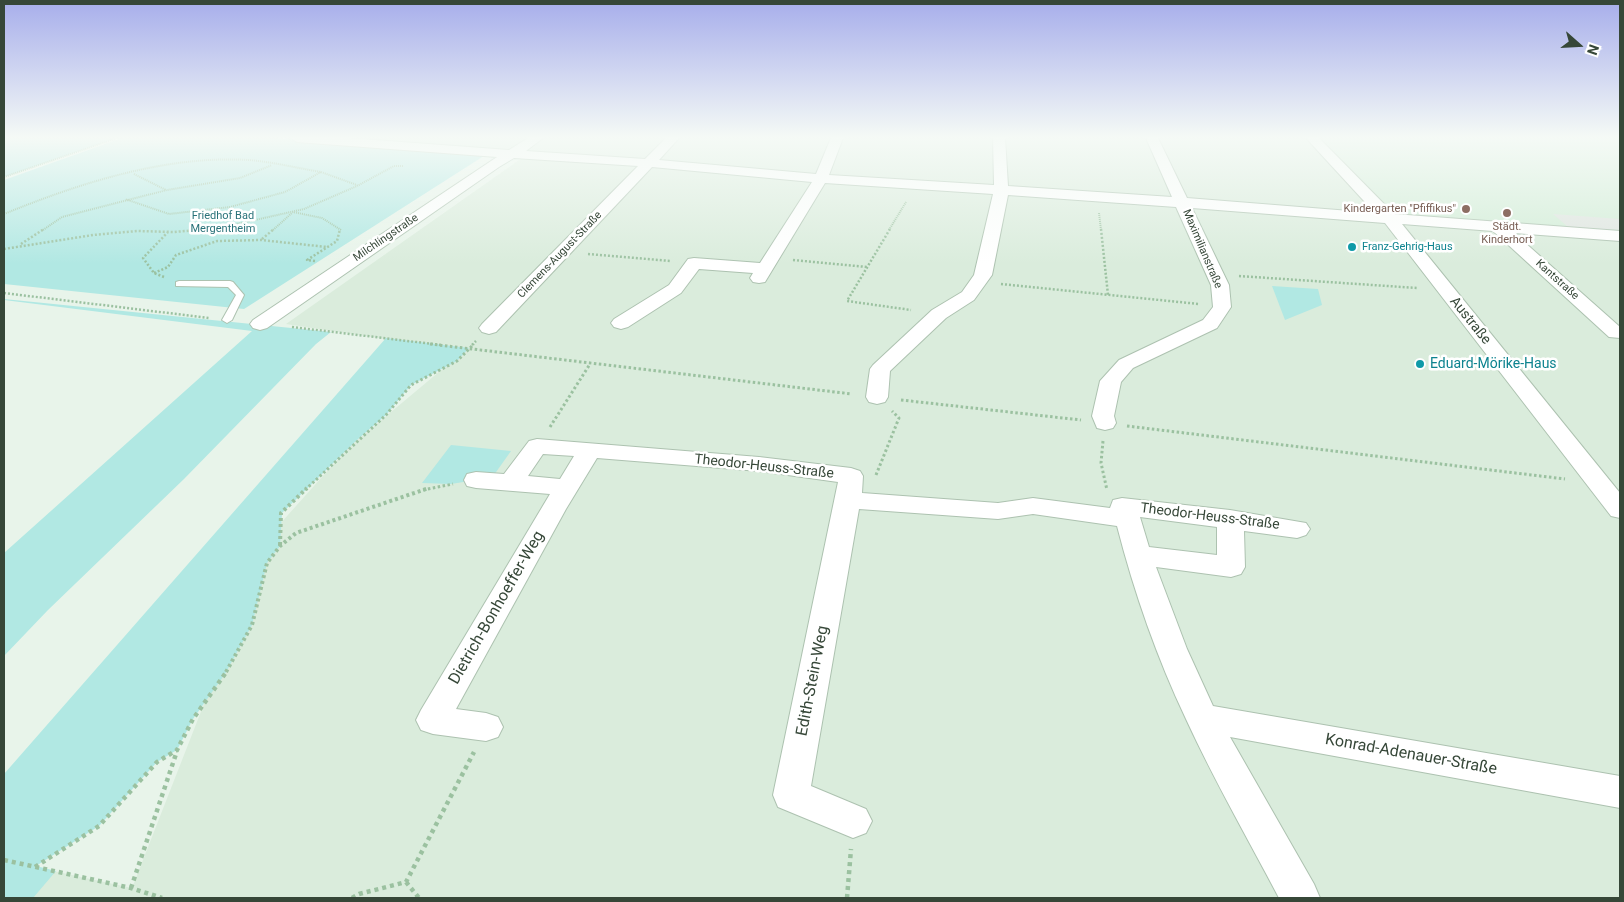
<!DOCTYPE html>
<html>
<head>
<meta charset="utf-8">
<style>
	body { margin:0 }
	#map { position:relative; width:1624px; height:902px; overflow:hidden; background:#e8f4ea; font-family:Roboto,sans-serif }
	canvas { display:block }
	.frame { position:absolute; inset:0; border:5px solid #364738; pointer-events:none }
	.north { position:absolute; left:1554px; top:20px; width:50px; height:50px; -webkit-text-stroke:4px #fff; paint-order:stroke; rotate:109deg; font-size:14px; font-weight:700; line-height:20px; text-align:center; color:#364738 }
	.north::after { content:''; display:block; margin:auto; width:18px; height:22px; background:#364738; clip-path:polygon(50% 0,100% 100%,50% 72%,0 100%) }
</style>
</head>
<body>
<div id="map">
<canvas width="1624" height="902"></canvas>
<div class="frame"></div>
<div class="north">N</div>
</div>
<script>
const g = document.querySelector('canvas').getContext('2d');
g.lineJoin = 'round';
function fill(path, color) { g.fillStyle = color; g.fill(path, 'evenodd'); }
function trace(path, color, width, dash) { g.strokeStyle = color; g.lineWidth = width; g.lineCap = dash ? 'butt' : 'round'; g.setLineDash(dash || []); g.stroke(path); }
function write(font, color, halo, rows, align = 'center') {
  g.font = font + ' Roboto,sans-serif'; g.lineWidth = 5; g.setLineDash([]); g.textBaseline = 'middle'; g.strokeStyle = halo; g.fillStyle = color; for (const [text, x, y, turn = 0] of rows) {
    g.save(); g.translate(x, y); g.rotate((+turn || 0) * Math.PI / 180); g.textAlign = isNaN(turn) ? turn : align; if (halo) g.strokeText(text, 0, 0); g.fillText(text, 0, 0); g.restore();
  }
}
const residential = new Path2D(`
	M 332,138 L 1620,138 L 1620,898 L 7,898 L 35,867 L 132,888 L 270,535 L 348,448 L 464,351 L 286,324 L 529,153 Z`);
const education = new Path2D(`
	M 1312,138 L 1620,138 L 1620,236 L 1389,218 Z`);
const green = new Path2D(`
	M 4,138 L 117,138 L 4,177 Z
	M 122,138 L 275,138 L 487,154 L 244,309 L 4,284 L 4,180 Z
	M 1272,286 L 1318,289 L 1322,305 L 1285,320 Z
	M 4,299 L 331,332 L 316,344 L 184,479 L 48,610 L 4,656 L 4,553 L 252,331 L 4,300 Z
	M 386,338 L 469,348 L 457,361 L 411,385 L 386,415 L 357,440 L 282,513 L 280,546 L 267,563 L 252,625 L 225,674 L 193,719 L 177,750 L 157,762 L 99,826 L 36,866 L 56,871 L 33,898 L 4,898 L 4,774 Z
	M 451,445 L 511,451 L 489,482 L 476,480 L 451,484 L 422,483 Z`);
const parking = new Path2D(`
	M 1553,214 L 1620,219 L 1620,230 L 1568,227 Z`);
const pathFar4 = new Path2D(`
	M 321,172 L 357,185
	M 134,174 L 166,190
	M 4,177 L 117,138
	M 1099,213 L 1101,230
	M 4,214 C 80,183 166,155 249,160 C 273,162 297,168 321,172 L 285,192 L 230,207 L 169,214 L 125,199
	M 43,230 L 62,217 L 167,190 L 240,178 L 272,165
	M 196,230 L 224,227 L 304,209 L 357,186 L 394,166 L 403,166
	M 273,230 L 293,212 L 322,218 L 341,230
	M 889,230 L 906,202`);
const pathFar3 = new Path2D(`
	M 890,229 L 847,301 L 911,310
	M 1101,229 L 1108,295
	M 262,239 L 274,229
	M 21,244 L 44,229
	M 4,249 L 93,235 L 137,231 L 174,232 L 208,229
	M 588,254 L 671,261
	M 793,260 L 867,267
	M 315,261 L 307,260 L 337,241 L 340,229
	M 154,273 L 168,267 L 176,255 L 217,241 L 261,240 L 327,247
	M 1239,276 L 1417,288
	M 164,277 L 154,273 L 143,258 L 168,232
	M 1001,284 L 1199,304
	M 4,293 L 209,318
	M 292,327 L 441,345
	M 472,345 L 476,341`);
const pathFar2 = new Path2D(`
	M 430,344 L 852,394
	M 901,400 L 1081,420
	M 1127,426 L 1565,479
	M 550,427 L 590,364
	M 1103,441 L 1101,463 L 1107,490
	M 876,475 L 899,418 L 892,411
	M 305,490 L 386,415 L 411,385 L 457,361 L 474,344
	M 423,490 L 453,484`);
const pathFar1 = new Path2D(`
	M 280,545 L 281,513 L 307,488
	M 226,672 L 252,625 L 267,563 L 280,546 L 296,533 L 429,488`);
const path = new Path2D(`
	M 4,860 L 131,888 L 162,898
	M 35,867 L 99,826 L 157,762 L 177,750 L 193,719 L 227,671
	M 406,882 L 419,898
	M 131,888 L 177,751
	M 352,898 L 359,894 L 406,882 L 474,752
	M 847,898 L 851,849`);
const lane = new Path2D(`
	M 179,281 L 230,281 L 233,282 L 244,295 L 232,320 L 227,323 L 222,320 L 236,295 L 228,287 L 176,286 L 176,282 Z`);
const street = new Path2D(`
	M 291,138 L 348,138 L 509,150 L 528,138 L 543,138 L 526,151 L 645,159 L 666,138 L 679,138 L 659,160 L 816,174 L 831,138 L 843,138 L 829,175 L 994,185 L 993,138 L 1005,138 L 1008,186 L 1172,197 L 1146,138 L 1158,138 L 1187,198 L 1375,213 L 1306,138 L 1319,138 L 1394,214 L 1620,231 L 1620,241 L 1514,233 L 1620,327 L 1620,338 L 1609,337 L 1493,231 L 1402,224 L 1620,493 L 1620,518 L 1611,516 L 1385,223 L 1192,208 L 1229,285 L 1231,307 L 1217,328 L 1133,368 L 1121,382 L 1114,416 L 1116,423 L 1113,428 L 1105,430 L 1097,428 L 1092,416 L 1100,381 L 1119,360 L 1203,320 L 1213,307 L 1211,285 L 1176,207 L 1008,195 L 992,275 L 974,300 L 946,318 L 890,371 L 888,397 L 885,402 L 877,404 L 869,402 L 866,397 L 870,369 L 873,365 L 932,310 L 962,292 L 974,275 L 993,194 L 825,183 L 765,282 L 759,283 L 753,282 L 750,278 L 753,273 L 699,269 L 681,293 L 628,327 L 621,329 L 614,327 L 611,323 L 614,319 L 669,285 L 688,259 L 694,258 L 760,263 L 812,182 L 652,167 L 496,332 L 489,334 L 482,332 L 479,328 L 482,324 L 638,166 L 514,158 L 499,167 L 267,328 L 260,330 L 253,328 L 250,324 L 253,320 L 497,157 L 297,142 Z
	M 537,439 L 759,457 L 851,468 L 860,471 L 863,476 L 862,493 L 998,503 L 1033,498 L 1110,508 L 1113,500 L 1122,498 L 1230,510 L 1306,523 L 1310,529 L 1306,535 L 1297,538 L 1244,531 L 1245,567 L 1241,574 L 1231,577 L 1156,567 L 1187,649 L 1213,706 L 1620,776 L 1620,808 L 1230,737 L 1314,884 L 1320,898 L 1279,898 C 1248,839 1214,780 1186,719 C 1157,658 1134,592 1117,526 L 1033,514 L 998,519 L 859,509 L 811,786 L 866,809 L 872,821 L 866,833 L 853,838 L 778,807 L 773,795 L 838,482 L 759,471 L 597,458 L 566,509 L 456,709 L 486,713 L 498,717 L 503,727 L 498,737 L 486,741 L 433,734 L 421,730 L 416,720 L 421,710 L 550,494 L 476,488 L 467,486 L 464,480 L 467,474 L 476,472 L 504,474 L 529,441 ZM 543,454 L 574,456 L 560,479 L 528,476 ZM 1140,517 L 1217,527 L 1217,555 L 1149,547 Z`);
const markers = [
	[1466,209,5,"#8d6e63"],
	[1507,213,5,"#8d6e63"],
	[1352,247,5,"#0f9aa8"],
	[1420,364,5,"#0f9aa8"]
];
const farEducationnames = [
	["Kindergarten \"Pfiffikus\"",1456,209],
	["Städt.",1507,227,"center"],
	["Kinderhort",1507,240,"center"]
];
const farParknames = [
	["Friedhof Bad",223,216],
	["Mergentheim",223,229]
];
const farStreetnames = [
	["Milchlingstraße",386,238,-34],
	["Maximilianstraße",1202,249,67],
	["Clemens-August-Straße",560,255,-46],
	["Kantstraße",1557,280,42]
];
const farCulturenames = [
	["Franz-Gehrig-Haus",1362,247]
];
const streetNames = [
	["Austraße",1470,321,51],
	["Theodor-Heuss-Straße",764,467,6],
	["Theodor-Heuss-Straße",1210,517,7]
];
const cultureNames = [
	["Eduard-Mörike-Haus",1430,364]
];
const nearStreetnames = [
	["Dietrich-Bonhoeffer-Weg",497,608,-60],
	["Edith-Stein-Weg",813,681,-79],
	["Konrad-Adenauer-Straße",1411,755,10]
];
fill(residential, '#daecdc');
fill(education, '#d2edd7');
fill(green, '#b1e8e3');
fill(parking, '#dfe5e0');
trace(lane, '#adc2b0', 2);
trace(street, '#adc2b0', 2);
trace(pathFar4, '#9bc1a0', 2, [1, 1]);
trace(pathFar3, '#9bc1a0', 2.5, [2, 2]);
trace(pathFar2, '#9bc1a0', 3, [2.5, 2.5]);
trace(pathFar1, '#9bc1a0', 4, [3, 3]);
trace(path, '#9bc1a0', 4.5, [4, 4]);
fill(lane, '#fff');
fill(street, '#fff');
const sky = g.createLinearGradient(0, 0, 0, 264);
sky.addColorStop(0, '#a7aeeb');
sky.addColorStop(0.52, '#f5faf6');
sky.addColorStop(1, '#f5faf600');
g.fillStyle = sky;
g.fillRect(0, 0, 1624, 264);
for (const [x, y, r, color] of markers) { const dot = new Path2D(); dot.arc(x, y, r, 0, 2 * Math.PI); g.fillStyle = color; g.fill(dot); trace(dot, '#fff', 2); }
write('11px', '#785e54', '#fff', farEducationnames, 'right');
write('11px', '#297279', '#fff', farParknames);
write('11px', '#364738', '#fff', farStreetnames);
write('11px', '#0d838f', '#fff', farCulturenames, 'left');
write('14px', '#364738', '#fff', streetNames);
write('14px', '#0d838f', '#fff', cultureNames, 'left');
write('16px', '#364738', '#fff', nearStreetnames);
</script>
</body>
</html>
